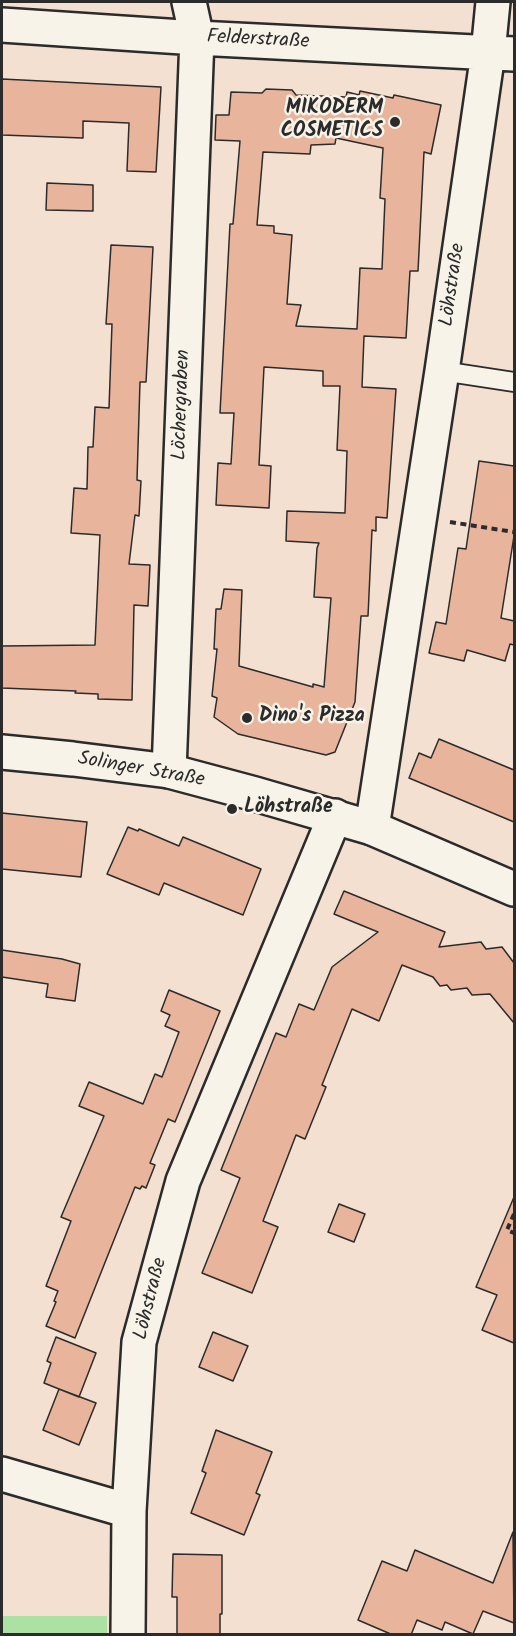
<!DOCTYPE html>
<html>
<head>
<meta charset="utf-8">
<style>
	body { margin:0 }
	#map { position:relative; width:516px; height:1636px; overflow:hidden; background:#f3e0d1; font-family:Kalam,sans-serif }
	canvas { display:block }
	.frame { position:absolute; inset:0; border:3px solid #2b2b2b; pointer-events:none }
</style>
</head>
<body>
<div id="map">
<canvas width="516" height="1636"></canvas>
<div class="frame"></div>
</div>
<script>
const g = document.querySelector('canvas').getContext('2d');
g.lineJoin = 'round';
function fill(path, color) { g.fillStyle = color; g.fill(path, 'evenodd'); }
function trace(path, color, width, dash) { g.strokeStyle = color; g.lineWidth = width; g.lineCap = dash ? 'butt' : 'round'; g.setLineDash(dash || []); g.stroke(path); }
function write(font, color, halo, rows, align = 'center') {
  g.font = font + ' Kalam,sans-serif'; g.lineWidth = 5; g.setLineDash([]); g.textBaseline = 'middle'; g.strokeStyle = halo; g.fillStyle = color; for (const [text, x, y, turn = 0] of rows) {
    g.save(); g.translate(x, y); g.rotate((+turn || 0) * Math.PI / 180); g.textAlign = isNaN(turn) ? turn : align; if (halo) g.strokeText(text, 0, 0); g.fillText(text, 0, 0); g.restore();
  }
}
const green = new Path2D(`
	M 2,1616 L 107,1616 L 107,1634 L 2,1634 Z`);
const building = new Path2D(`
	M 2,79 L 161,87 L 156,172 L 127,171 L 129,123 L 83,121 L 83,138 L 2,135 Z
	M 266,89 L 292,90 L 296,95 L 346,97 L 347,92 L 359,95 L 360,91 L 393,98 L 394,95 L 441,105 L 431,154 L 424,152 L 418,271 L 410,271 L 406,338 L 364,336 L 362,387 L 396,389 L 387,518 L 376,517 L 376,531 L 372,530 L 368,616 L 361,616 L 355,702 L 335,752 L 326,755 L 238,734 L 214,717 L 217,698 L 212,696 L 217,649 L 214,649 L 216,609 L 221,609 L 224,589 L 242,590 L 239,666 L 313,687 L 313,684 L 324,687 L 331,598 L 314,597 L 317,548 L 319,543 L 286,541 L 287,511 L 345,513 L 347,451 L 337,450 L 340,386 L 323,386 L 323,371 L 264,367 L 259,465 L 271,466 L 269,508 L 216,505 L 218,463 L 231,464 L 234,413 L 220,413 L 230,224 L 233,224 L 240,141 L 215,140 L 216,115 L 229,115 L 231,92 L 262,93 ZM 336,138 L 383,148 L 380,198 L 385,199 L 382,269 L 360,268 L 357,329 L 296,326 L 301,305 L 287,304 L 292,235 L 274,233 L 274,226 L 257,225 L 263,152 L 310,154 L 311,145 L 335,144 Z
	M 47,183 L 93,185 L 93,211 L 46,210 Z
	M 111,245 L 153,247 L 146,382 L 140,382 L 137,480 L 141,481 L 139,516 L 135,515 L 129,564 L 150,565 L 148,606 L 134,605 L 132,700 L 98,699 L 98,694 L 75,693 L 76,691 L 2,688 L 2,646 L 95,645 L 100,535 L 71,533 L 74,488 L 87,489 L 88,447 L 93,447 L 95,407 L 109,408 L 112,324 L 106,324 Z
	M 479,461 L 514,466 L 514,536 L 501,618 L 514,621 L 514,645 L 510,644 L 505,661 L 467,650 L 464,661 L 429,653 L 436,622 L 446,624 L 458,548 L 466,549 Z
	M 439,739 L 514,770 L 514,822 L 409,778 L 419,753 L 431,758 Z
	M 2,813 L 87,822 L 81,877 L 2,869 Z
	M 128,827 L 138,831 L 139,829 L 179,846 L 183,837 L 261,869 L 243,915 L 164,883 L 159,895 L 107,874 Z
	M 344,891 L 445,932 L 439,947 L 481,942 L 486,949 L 502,947 L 514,963 L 514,1023 L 490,994 L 472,995 L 467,988 L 451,990 L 447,985 L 440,986 L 433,977 L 402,965 L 379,1021 L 352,1009 L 322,1085 L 326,1087 L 305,1139 L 296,1135 L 263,1221 L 278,1227 L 252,1293 L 202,1273 L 240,1178 L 221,1170 L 276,1033 L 286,1037 L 299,1004 L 314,1010 L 332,967 L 378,932 L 334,914 Z
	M 2,950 L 62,959 L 80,964 L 75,1001 L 46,997 L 48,984 L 2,977 Z
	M 169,990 L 220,1011 L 175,1122 L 168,1119 L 150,1163 L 155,1165 L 146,1188 L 142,1186 L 140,1189 L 135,1187 L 75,1338 L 46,1326 L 56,1302 L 54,1301 L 58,1291 L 46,1286 L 71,1221 L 61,1217 L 104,1116 L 79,1106 L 89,1082 L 143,1104 L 155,1074 L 162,1077 L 179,1032 L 165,1026 L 170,1015 L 161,1011 Z
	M 514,1197 L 514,1343 L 482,1330 L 497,1295 L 476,1287 Z
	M 339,1204 L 365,1214 L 354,1242 L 328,1232 Z
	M 213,1332 L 248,1346 L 233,1381 L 199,1367 Z
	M 56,1337 L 96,1353 L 79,1397 L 44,1383 L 51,1363 L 47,1361 Z
	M 59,1389 L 96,1403 L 79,1445 L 43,1430 Z
	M 216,1430 L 272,1452 L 256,1493 L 260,1495 L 244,1535 L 191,1513 L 206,1473 L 202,1471 Z
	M 513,1532 L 514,1623 L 483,1611 L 473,1634 L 445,1622 L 442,1630 L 417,1620 L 411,1635 L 393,1635 L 358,1620 L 382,1561 L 407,1571 L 415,1550 L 493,1583 Z
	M 173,1554 L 222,1555 L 222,1614 L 220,1614 L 220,1635 L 177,1635 L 177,1597 L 172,1597 Z`);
const path = new Path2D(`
	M 450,522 L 514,532
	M 514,1214 L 507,1230 L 514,1233`);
const lane = new Path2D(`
	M 442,371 L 514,382`);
const street = new Path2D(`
	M 2,25 L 197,38 L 514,54
	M 169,771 L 197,38 L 189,2
	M 372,828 L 442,371 L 488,53 L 493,2
	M 2,1474 L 129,1511
	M 128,1634 L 129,1511 L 139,1342 L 183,1181 L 335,816`);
const secondary = new Path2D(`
	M 2,752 L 73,759 L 169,771 L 255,794 L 372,828 L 514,889`);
const markers = [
	[395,122,6,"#2b2b2b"],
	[247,718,6,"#2b2b2b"],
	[232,809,6,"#2b2b2b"]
];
const streetNames = [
	["Felderstraße",258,41,3],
	["Löhstraße",454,285,-82],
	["Löchergraben",183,405,-88],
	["Solinger Straße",141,771,10],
	["Löhstraße",152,1299,-76]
];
const poiNames = [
	["MIKODERM",383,110,"right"],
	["COSMETICS",383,133,"right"],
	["Dino's Pizza",259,718],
	["Löhstraße",244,809]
];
fill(green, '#ace1a4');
fill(building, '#e9b49c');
trace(building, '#2b2b2b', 1.5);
trace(lane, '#2b2b2b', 22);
trace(street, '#2b2b2b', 38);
trace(secondary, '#2b2b2b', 38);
trace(path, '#2b2b2b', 4, [6, 4.5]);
trace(lane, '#f7f3e8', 18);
trace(street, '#f7f3e8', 33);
trace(secondary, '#f7f3e8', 33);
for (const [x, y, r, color] of markers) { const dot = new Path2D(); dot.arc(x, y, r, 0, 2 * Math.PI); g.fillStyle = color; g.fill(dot); trace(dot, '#f7f3e8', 2); }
write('20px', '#2b2b2b', '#f7f3e8', streetNames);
write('bold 20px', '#2b2b2b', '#f7f3e8', poiNames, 'left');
</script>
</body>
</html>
